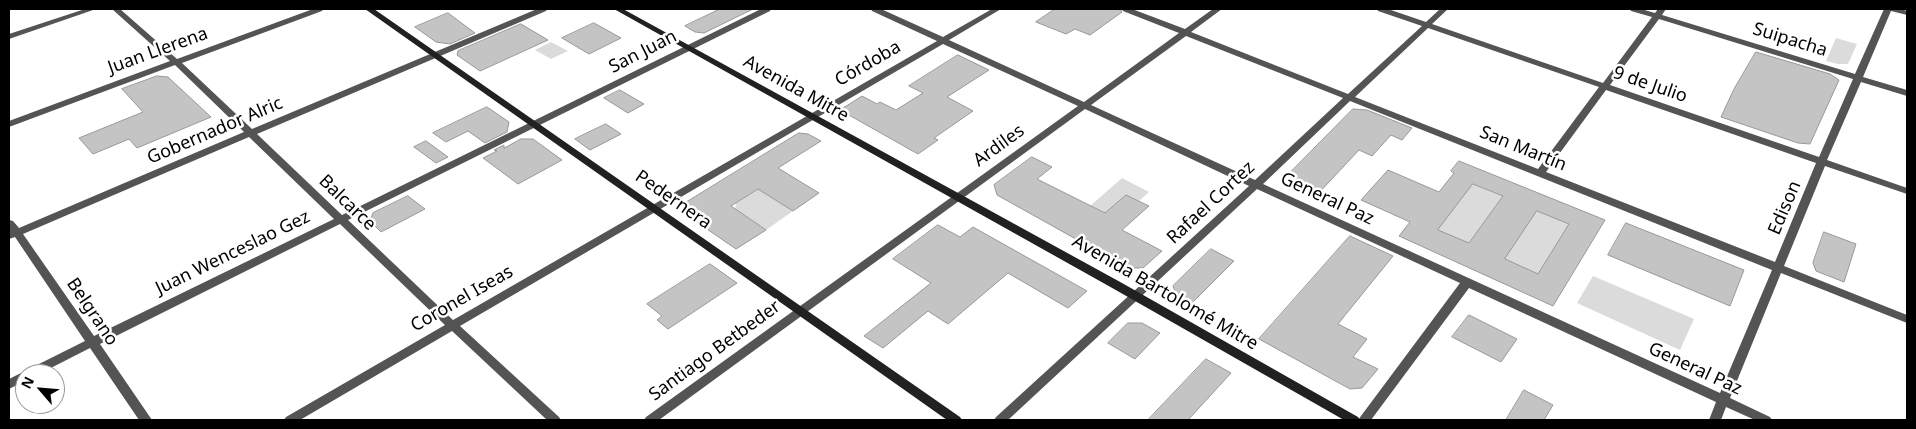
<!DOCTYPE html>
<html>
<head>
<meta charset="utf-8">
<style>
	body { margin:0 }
	#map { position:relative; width:1916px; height:429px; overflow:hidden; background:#fff; font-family:"Noto Sans",sans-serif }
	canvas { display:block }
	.frame { position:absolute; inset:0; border:10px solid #000; pointer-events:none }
	.north { position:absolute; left:15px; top:364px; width:50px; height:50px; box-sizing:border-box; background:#fff; border:1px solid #999; border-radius:50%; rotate:297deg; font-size:14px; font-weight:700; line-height:20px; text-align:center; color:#000 }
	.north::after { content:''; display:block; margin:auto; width:18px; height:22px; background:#000; clip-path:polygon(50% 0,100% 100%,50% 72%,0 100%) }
</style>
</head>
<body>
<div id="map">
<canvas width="1916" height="429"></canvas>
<div class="frame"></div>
<div class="north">N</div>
</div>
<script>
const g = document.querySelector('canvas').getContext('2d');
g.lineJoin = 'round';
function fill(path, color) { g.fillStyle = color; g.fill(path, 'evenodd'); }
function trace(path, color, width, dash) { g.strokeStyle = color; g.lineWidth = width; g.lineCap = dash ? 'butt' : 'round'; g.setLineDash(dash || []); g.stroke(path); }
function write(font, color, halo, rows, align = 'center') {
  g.font = font + ' "Noto Sans",sans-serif'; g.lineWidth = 5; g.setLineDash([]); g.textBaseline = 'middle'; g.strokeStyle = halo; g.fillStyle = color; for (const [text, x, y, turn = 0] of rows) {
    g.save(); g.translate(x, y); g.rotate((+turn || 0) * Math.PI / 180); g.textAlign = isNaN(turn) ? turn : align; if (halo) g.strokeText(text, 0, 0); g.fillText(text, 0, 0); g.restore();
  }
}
const green = new Path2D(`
	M 1836,38 L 1857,44 L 1848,64 L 1838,64 L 1826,61 Z
	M 551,42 L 568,51 L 551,59 L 535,50 Z
	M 1122,178 L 1149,192 L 1139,201 L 1126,195 L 1075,239 L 1057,229 L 1086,204 L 1090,206 Z
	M 1473,184 L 1503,196 L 1469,243 L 1438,230 Z
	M 761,187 L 776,200 L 793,211 L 766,230 L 735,209 L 736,203 Z
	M 1537,211 L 1569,224 L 1538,274 L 1505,259 Z
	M 1593,276 L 1694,319 L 1680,350 L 1577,303 Z`);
const building = new Path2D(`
	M 720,9 L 753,9 L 704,33 L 695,32 L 685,26 Z
	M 1055,9 L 1120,9 L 1122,12 L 1090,35 L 1075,29 L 1066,34 L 1036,22 Z
	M 448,13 L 475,33 L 450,44 L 436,42 L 415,27 Z
	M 594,23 L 621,38 L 589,54 L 562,38 Z
	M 521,24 L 548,40 L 480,71 L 457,55 L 458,51 Z
	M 1756,52 L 1830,74 L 1839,80 L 1810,144 L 1798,143 L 1721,117 L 1734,89 Z
	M 958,55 L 989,70 L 947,97 L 973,111 L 934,138 L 938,140 L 918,154 L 840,110 L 862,96 L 877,104 L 880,102 L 896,110 L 923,93 L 909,86 Z
	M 157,76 L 168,77 L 211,117 L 137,148 L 129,139 L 93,154 L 79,138 L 143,112 L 122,89 Z
	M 620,90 L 644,104 L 628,113 L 604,98 Z
	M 487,107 L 509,122 L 507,132 L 485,143 L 468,131 L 446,142 L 433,133 Z
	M 1353,109 L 1367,110 L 1412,128 L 1402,140 L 1391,135 L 1372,156 L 1359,150 L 1315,197 L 1288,185 L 1284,179 Z
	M 606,124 L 621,134 L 590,150 L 575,139 Z
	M 799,133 L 808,134 L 821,141 L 778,168 L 819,193 L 793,211 L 758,189 L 731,206 L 766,230 L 736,249 L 682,212 L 685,203 Z
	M 521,139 L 533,139 L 562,160 L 518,184 L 483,158 L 497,151 L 494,150 L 504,145 L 504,148 Z
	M 426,141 L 448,157 L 436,163 L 414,147 Z
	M 1032,157 L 1052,167 L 1037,179 L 1105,213 L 1126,195 L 1149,206 L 1122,230 L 1162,251 L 1143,268 L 1128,268 L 997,195 L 994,185 Z
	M 1459,161 L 1605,220 L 1553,306 L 1399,236 L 1410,222 L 1361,200 L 1388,170 L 1439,192 L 1454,173 L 1451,171 ZM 1473,184 L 1503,196 L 1469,243 L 1438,230 ZM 1537,211 L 1569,224 L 1538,274 L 1505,259 Z
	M 408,196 L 425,209 L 381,232 L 370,221 L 373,213 Z
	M 1626,223 L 1744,270 L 1730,306 L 1608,255 Z
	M 938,225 L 960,237 L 973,227 L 1087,291 L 1068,308 L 1008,273 L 948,324 L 928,311 L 883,348 L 864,336 L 931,283 L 893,259 Z
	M 1824,232 L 1856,244 L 1844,282 L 1816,271 L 1813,263 Z
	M 1350,236 L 1393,256 L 1338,324 L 1367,339 L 1353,357 L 1378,369 L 1362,388 L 1350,389 L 1259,339 Z
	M 1211,249 L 1234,261 L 1192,303 L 1176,294 L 1173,286 Z
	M 710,264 L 737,283 L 668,329 L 657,320 L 662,316 L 647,304 Z
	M 1469,315 L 1517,339 L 1501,362 L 1452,337 Z
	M 1128,323 L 1142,323 L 1160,333 L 1135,359 L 1108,343 Z
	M 1206,359 L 1231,373 L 1188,420 L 1148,420 Z
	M 1524,390 L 1553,405 L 1544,420 L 1506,420 Z`);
const street = new Path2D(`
	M 85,9 L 96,9 L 9,39 L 9,34 Z
	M 112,9 L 120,9 L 177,59 L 313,9 L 323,9 L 322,11 L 182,63 L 252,129 L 537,9 L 547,9 L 546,11 L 257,134 L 342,215 L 761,9 L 771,9 L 770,11 L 348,220 L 453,320 L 937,41 L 872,11 L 871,9 L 881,9 L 943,37 L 992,9 L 1001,9 L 949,40 L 1084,102 L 1179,33 L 1123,11 L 1122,9 L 1132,9 L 1185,29 L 1213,9 L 1222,9 L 1191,32 L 1348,94 L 1422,26 L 1378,11 L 1377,9 L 1388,9 L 1426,22 L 1440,9 L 1448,9 L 1432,24 L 1603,83 L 1652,17 L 1631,11 L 1630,9 L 1641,9 L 1655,13 L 1658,9 L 1666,9 L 1662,15 L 1855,74 L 1884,9 L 1901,9 L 1907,11 L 1907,15 L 1891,11 L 1863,77 L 1907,90 L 1907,96 L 1861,82 L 1827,160 L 1907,188 L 1907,194 L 1825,166 L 1784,266 L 1907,315 L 1907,323 L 1781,273 L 1730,398 L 1770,417 L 1772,420 L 1755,420 L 1726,407 L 1721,420 L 1709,420 L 1716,402 L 1469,288 L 1371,420 L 1358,420 L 1460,283 L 1257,189 L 1008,420 L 994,420 L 996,417 L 1249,186 L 1085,109 L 659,420 L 644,420 L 646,417 L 1078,106 L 943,44 L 460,326 L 559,417 L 561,420 L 547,420 L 452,331 L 300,420 L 284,420 L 286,417 L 445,325 L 340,224 L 100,344 L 152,420 L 139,420 L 90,348 L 39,374 L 25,374 L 25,381 L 9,389 L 9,379 L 85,341 L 15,237 L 9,239 L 9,232 L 10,231 L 9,230 L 9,220 L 13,221 L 19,228 L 244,132 L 175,65 L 9,127 L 9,121 L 170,61 ZM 1659,19 L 1853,79 L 1819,157 L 1610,85 ZM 1428,28 L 1599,87 L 1538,169 L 1355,97 ZM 1186,36 L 1343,98 L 1255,180 L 1091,105 ZM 1606,90 L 1816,163 L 1775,262 L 1546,172 ZM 1350,101 L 1772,270 L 1720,393 L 1263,184 ZM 249,137 L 334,219 L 94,336 L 23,234 Z`);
const secondary = new Path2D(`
	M 365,9 L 374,9 L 960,417 L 962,420 L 947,420 Z
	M 614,9 L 623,9 L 1122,283 L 1358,417 L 1360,420 L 1344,420 L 1114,289 Z`);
const streetNames = [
	["Suipacha",1790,40,17],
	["Juan Llerena",158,51,-20],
	["San Juan",643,52,-27],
	["Córdoba",868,64,-30],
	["9 de Julio",1650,85,19],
	["Avenida Mitre",796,89,29],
	["Gobernador Alric",215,131,-23],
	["Ardiles",999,146,-36],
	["San Martín",1523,149,22],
	["General Paz",1327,199,25],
	["Pedernera",673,200,35],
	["Balcarce",347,203,44],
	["Rafael Cortez",1211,203,-43],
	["Edison",1785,208,-67],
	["Juan Wenceslao Gez",233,253,-26],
	["Avenida Bartolomé Mitre",1165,293,30],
	["Coronel Iseas",462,299,-30],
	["Belgrano",92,312,56],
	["Santiago Betbeder",715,351,-36],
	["General Paz",1695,369,25]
];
fill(green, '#dbdbdb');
fill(building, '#c4c4c4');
trace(building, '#989898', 1);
fill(street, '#545454');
fill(secondary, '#212121');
write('18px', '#000', '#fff', streetNames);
</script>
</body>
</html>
